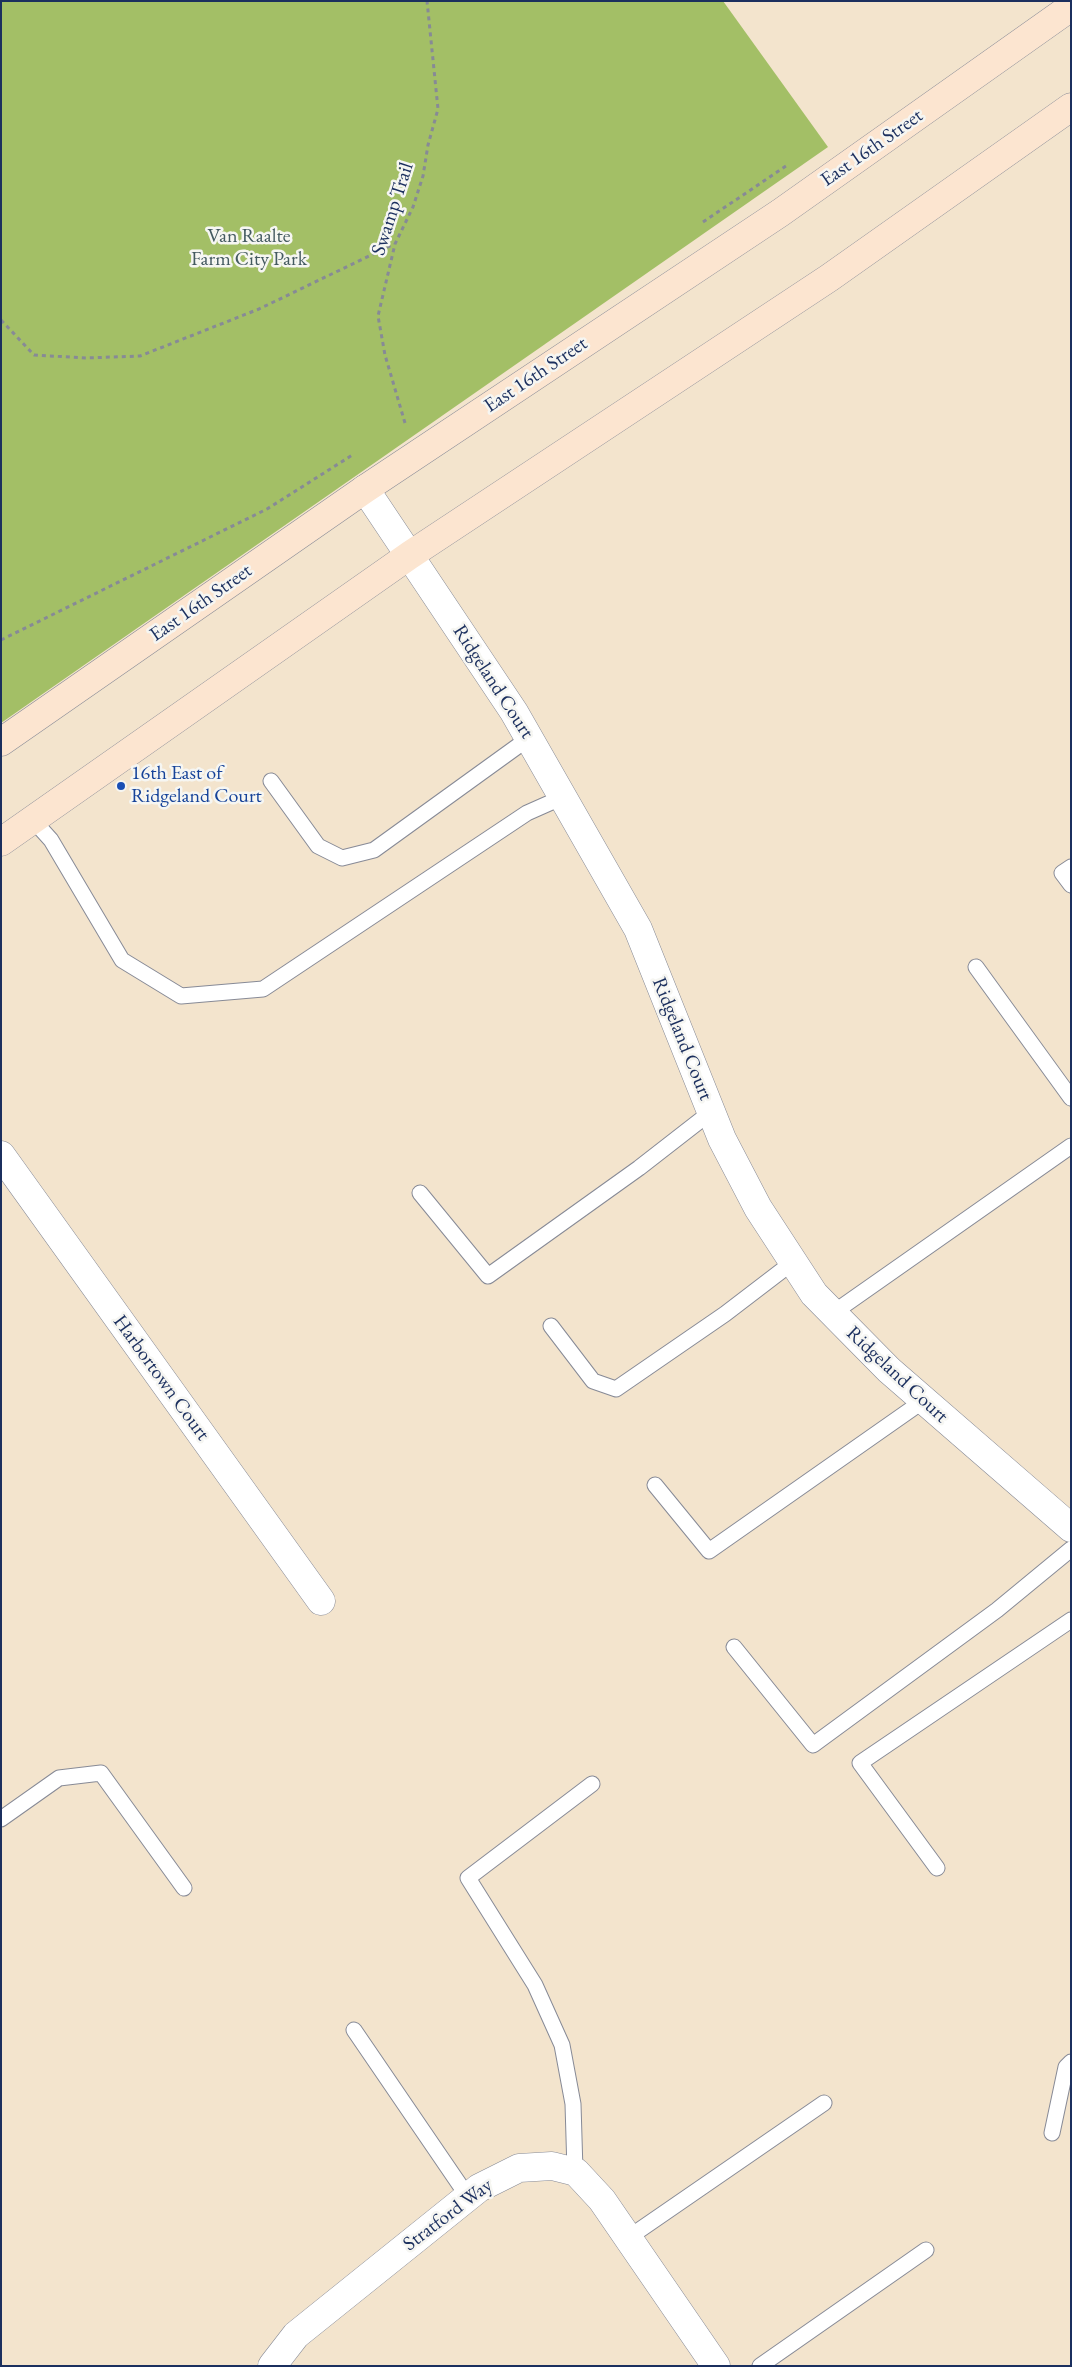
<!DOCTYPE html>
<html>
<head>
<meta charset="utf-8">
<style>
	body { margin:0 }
	#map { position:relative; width:1072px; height:2367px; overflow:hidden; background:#f3e4cd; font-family:"EB Garamond",serif }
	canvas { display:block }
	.frame { position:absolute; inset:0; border:2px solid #1b2f5e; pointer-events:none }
</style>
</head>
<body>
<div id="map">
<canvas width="1072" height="2367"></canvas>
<div class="frame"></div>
</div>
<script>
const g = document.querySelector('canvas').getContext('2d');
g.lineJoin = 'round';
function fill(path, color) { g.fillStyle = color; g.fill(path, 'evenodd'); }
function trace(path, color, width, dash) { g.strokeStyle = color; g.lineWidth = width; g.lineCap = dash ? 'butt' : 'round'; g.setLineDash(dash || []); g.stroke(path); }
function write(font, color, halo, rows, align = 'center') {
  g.font = font + ' "EB Garamond",serif'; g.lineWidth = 5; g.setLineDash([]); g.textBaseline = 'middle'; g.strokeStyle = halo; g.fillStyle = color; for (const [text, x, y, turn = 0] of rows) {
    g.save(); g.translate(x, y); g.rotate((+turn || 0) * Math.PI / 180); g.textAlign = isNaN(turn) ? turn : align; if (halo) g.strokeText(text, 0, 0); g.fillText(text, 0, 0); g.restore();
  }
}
const green = new Path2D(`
	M 1,1 L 723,1 L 828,147 L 1,723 Z`);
const path = new Path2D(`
	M 703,222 L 789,164
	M 1,320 L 34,355 L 86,358 L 140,356 L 259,309 L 394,244
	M 405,423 L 385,355 L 378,316 L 395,244 L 413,207 L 423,176 L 428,145 L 438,109 L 427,1
	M 1,640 L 267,509 L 354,454`);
const lane = new Path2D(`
	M 271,781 L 318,846 L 342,858 L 374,850 L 529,738
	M 33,820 L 51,840 L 122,960 L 181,996 L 263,989 L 527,813 L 563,797
	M 1071,867 L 1062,873 L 1071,885
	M 976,967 L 1071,1098
	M 420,1193 L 488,1276 L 639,1168 L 711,1112
	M 833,1313 L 1071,1146
	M 551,1326 L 593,1381 L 616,1389 L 725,1314 L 793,1262
	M 655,1485 L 709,1551 L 923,1401
	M 734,1647 L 813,1745 L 997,1610 L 1071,1549
	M 1,1819 L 59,1778 L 101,1773 L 184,1888
	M 937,1868 L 860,1763 L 1071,1620
	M 354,2030 L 468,2197
	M 1052,2133 L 1066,2067 L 1071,2062
	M 575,2171 L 573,2104 L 562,2045 L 535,1985 L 468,1878 L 592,1784
	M 628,2238 L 824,2103
	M 760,2366 L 926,2250`);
const street = new Path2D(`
	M 365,489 L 514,712 L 638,929 L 722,1139 L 758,1208 L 814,1294 L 889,1370 L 1071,1528
	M 1,1155 L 321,1601
	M 272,2366 L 296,2335 L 479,2188 L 519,2168 L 552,2166 L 576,2172 L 602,2200 L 716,2366`);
const secondary = new Path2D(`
	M 1,742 L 365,489 L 780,213 L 1071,7
	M 1,842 L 410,555 L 829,278 L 1071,107`);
const markers = [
	[121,786,5,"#1a4fb4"]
];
const streetNames = [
	["East 16th Street",872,148,-35],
	["Swamp Trail",393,209,-72],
	["East 16th Street",536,375,-34],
	["East 16th Street",201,603,-35],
	["Ridgeland Court",493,682,57],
	["Ridgeland Court",682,1039,68],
	["Ridgeland Court",897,1375,43],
	["Harbortown Court",161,1378,54],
	["Stratford Way",448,2215,-37]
];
const parkNames = [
	["Van Raalte",249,237],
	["Farm City Park",249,260]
];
const transitNames = [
	["16th East of",131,774],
	["Ridgeland Court",131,797]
];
fill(green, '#a3bf66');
trace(lane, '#878a96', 17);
trace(street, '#878a96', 29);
trace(secondary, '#878a96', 29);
trace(path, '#878a96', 3, [4, 4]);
trace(lane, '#fff', 15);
trace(street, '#fff', 28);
trace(secondary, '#fce5d0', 28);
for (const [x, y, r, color] of markers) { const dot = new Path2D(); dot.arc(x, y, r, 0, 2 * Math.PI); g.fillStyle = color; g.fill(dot); trace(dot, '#f6f6f2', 2); }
write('20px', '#1b2f5e', '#f6f6f2', streetNames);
write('20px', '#445a60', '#f6f6f2', parkNames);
write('20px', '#164399', '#f6f6f2', transitNames, 'left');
</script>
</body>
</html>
